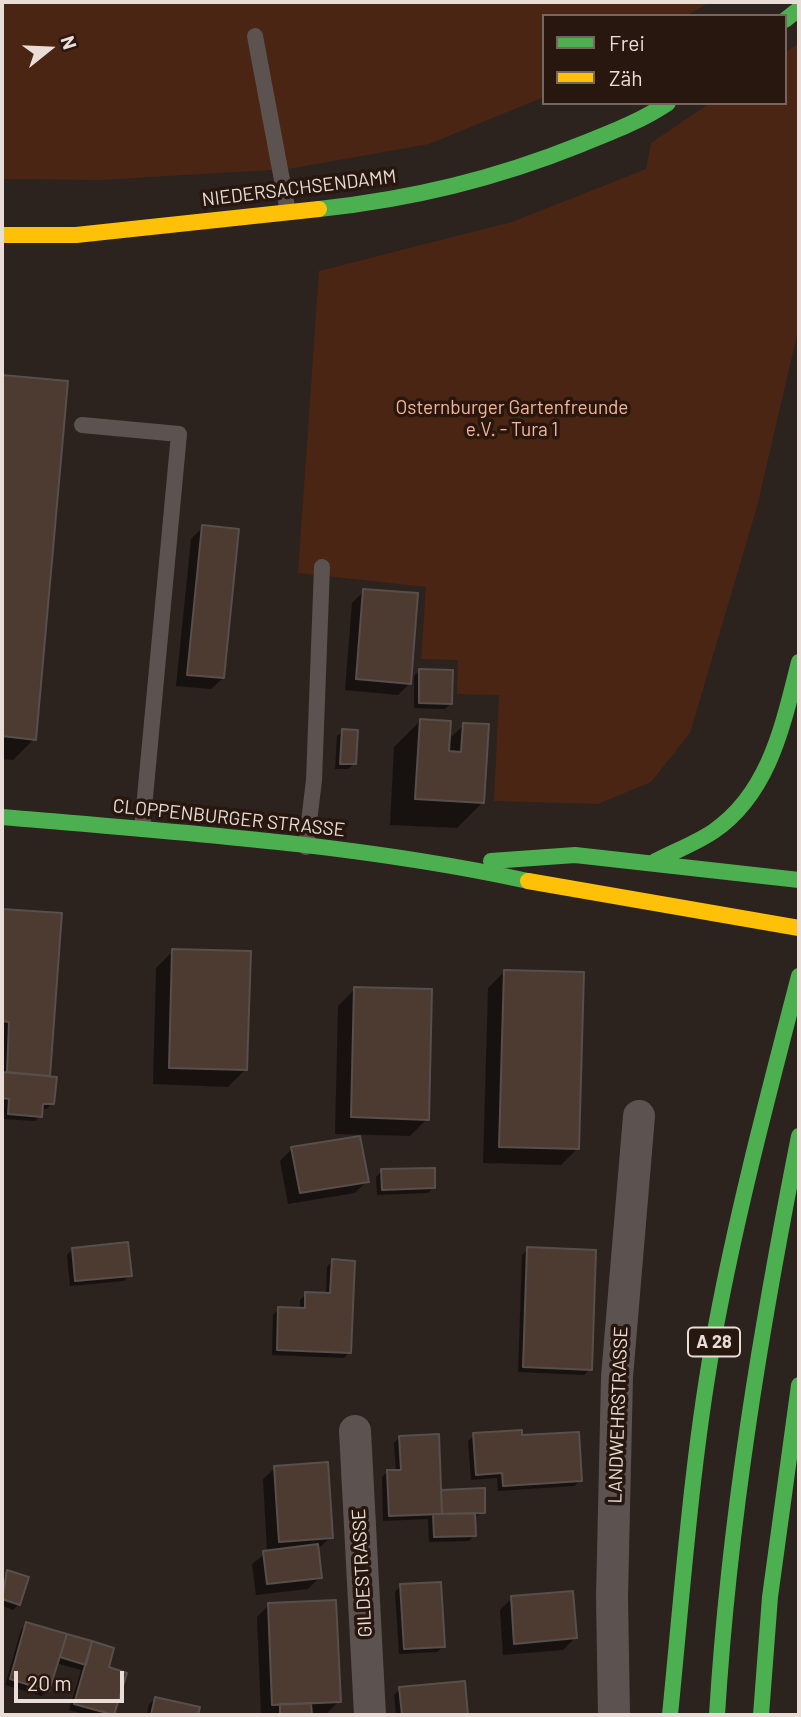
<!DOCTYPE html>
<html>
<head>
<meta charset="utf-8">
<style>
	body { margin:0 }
	#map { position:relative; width:801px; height:1717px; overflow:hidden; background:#2c221e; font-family:Barlow,sans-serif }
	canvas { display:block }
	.frame { position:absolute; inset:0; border:4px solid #eaddd8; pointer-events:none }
	.legend { position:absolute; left:542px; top:14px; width:245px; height:91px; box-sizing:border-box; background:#28170f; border:2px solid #76665f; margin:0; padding:9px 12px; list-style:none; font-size:21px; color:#eaddd8 }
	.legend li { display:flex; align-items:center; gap:14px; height:35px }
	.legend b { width:35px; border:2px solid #76665f }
	.north { position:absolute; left:14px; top:14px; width:70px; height:70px; -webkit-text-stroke:5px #28170f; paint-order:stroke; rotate:72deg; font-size:19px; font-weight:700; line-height:28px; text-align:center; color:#eaddd8 }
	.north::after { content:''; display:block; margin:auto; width:24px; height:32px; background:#eaddd8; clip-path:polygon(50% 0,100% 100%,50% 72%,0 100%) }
	.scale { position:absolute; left:14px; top:1671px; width:110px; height:32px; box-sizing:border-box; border:4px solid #eaddd8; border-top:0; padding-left:9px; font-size:21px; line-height:24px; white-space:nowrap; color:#eaddd8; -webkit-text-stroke:5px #28170f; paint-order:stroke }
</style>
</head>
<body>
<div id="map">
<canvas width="801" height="1717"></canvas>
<div class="frame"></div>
<ul class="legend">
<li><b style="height:9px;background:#4caf50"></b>Frei</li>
<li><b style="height:9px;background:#ffc107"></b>Zäh</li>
</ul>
<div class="north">N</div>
<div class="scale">20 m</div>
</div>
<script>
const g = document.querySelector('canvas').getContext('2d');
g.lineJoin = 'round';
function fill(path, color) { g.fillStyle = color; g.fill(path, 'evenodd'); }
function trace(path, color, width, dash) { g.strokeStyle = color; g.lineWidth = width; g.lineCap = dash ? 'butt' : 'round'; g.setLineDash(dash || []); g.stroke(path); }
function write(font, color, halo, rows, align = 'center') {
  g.font = font + ' Barlow,sans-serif'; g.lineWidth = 7; g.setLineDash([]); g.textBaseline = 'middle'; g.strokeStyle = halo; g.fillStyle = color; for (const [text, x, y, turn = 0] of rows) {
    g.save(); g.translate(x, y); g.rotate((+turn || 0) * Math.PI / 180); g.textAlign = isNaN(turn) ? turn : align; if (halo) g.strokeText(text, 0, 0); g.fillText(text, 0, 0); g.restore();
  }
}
const green = new Path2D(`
	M 2,2 L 710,2 L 686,16 L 544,16 L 544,97 L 429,144 L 288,169 L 100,180 L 2,179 Z
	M 799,43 L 799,326 L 757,507 L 690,733 L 651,782 L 598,804 L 494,801 L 499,695 L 457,694 L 458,660 L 421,659 L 426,587 L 298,573 L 319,271 L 512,222 L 646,169 L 651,143 L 710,103 L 785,103 L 785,53 Z`);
const shadow = new Path2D(`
	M 2,377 L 66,383 L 34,739 L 13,760 L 2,759 Z
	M 203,527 L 223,678 L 211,689 L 176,686 L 191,539 Z
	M 364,591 L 410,683 L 398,695 L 345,690 L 352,603 Z
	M 420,670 L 451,703 L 445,709 L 414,708 L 414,676 Z
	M 420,721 L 448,740 L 464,725 L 483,802 L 457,828 L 390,825 L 394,747 Z
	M 343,731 L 354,764 L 348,769 L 335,769 L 337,736 Z
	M 2,911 L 61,914 L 48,1078 L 52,1104 L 46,1109 L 41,1109 L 40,1116 L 35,1121 L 3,1119 Z
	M 173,951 L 245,1070 L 228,1087 L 153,1084 L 156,968 Z
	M 505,971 L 578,1148 L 561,1165 L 483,1163 L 488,988 Z
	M 355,989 L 427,1119 L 410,1136 L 335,1134 L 338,1006 Z
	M 292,1149 L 367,1181 L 355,1193 L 288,1204 L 280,1161 Z
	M 382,1171 L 434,1187 L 428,1193 L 377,1195 L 376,1177 Z
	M 73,1249 L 130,1275 L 124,1281 L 70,1286 L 67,1255 Z
	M 528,1249 L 590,1369 L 584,1375 L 518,1372 L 522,1255 Z
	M 332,1261 L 349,1352 L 344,1358 L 272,1355 L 273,1315 L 279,1309 L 300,1310 L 300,1300 L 306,1294 L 326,1295 L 327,1267 Z
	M 474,1435 L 521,1437 L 580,1481 L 574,1486 L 498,1491 L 497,1478 L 471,1480 L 468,1441 Z
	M 400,1437 L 439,1492 L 484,1512 L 473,1518 L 474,1535 L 469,1541 L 429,1542 L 428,1519 L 383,1521 L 382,1477 L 387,1472 L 396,1471 L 394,1443 Z
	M 275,1468 L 331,1537 L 317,1550 L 320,1577 L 308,1589 L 256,1595 L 252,1564 L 267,1552 L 263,1479 Z
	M 8,1572 L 19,1604 L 13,1610 L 2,1606 L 2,1579 Z
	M 400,1586 L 443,1647 L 437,1652 L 399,1654 L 395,1592 Z
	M 512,1598 L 575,1638 L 563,1650 L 503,1655 L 500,1610 Z
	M 269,1605 L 339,1701 L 327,1713 L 261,1715 L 257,1617 Z
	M 27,1624 L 112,1649 L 106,1668 L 124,1674 L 113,1715 L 88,1715 L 69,1710 L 81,1670 L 56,1663 L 48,1690 L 42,1696 L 5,1685 L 21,1630 Z
	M 463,1683 L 466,1715 L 396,1715 L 394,1695 L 400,1689 Z
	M 155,1699 L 198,1708 L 196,1715 L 147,1715 L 149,1704 Z`);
const building = new Path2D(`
	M 2,375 L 68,381 L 36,740 L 2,736 Z
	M 202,525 L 239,529 L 224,678 L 187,675 Z
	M 363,589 L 418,593 L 411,684 L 356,679 Z
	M 419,669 L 453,670 L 452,704 L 419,703 Z
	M 420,719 L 451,721 L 449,751 L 461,752 L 463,723 L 489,724 L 484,803 L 415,799 Z
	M 342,729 L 358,730 L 356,764 L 340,764 Z
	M 2,909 L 62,913 L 50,1076 L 7,1072 L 9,1022 L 2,1021 Z
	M 172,949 L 251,951 L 247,1070 L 169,1068 Z
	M 504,970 L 584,972 L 579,1149 L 499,1147 Z
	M 354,987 L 432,989 L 429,1120 L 351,1117 Z
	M 2,1072 L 57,1077 L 54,1104 L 43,1104 L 42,1117 L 8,1114 L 9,1099 L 2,1098 Z
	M 360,1136 L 369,1182 L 300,1193 L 291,1147 Z
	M 435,1168 L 435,1188 L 382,1190 L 381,1169 Z
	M 128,1242 L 132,1276 L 75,1281 L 72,1248 Z
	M 527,1247 L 596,1250 L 592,1370 L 523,1367 Z
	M 332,1259 L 355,1261 L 351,1353 L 277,1350 L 278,1307 L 305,1308 L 305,1292 L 330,1293 Z
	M 522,1430 L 522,1435 L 579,1432 L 582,1481 L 503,1486 L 502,1473 L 476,1475 L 473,1433 Z
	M 439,1434 L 442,1514 L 389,1516 L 387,1470 L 401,1470 L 399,1436 Z
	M 328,1462 L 333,1538 L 279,1542 L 274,1466 Z
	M 485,1488 L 485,1513 L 442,1514 L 441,1490 Z
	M 475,1513 L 476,1536 L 434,1537 L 433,1514 Z
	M 318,1544 L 322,1578 L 267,1584 L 263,1551 Z
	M 7,1570 L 29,1577 L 20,1605 L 2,1599 Z
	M 441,1582 L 445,1647 L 404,1649 L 400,1584 Z
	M 573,1591 L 577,1638 L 514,1644 L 511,1596 Z
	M 336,1600 L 341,1702 L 272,1705 L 268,1603 Z
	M 26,1622 L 67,1634 L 49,1691 L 10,1679 Z
	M 67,1634 L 92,1641 L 86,1665 L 60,1657 Z
	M 92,1641 L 114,1648 L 109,1667 L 127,1673 L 114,1715 L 74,1704 Z
	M 465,1681 L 468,1715 L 402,1715 L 399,1687 Z
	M 155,1697 L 200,1707 L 198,1715 L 151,1715 Z
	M 311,1703 L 312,1715 L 280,1715 L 280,1704 Z`);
const lane = new Path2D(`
	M 255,36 L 288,212
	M 82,425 L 179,434 L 142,829
	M 306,847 L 314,780 L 322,567`);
const street = new Path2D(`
	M 355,1431 L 370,1715
	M 614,1715 L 612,1597 L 617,1377 L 639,1116`);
const fast = new Path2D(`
	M 785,20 L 799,9
	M 319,209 C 412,199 495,179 582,144 C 612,132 641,121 668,103
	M 2,817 C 176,832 358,844 528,881
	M 491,861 L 575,855 L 799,880
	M 652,863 C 672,852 695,844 714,831 C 770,792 783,724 799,662
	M 670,1715 C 683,1585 692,1454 716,1326 C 738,1208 769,1092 799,976
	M 717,1715 C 729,1519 761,1328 799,1136
	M 761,1715 L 770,1597 L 799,1385`);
const slow = new Path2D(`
	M 2,235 L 76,235 L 319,209
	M 528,881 L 799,928`);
const shields = [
	[714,1342,52]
];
const shieldNames = [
	["A 28",714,1342]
];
const streetNames = [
	["NIEDERSACHSENDAMM",299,188,-7],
	["CLOPPENBURGER STRASSE",229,818,6],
	["LANDWEHRSTRASSE",618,1415,-88],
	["GILDESTRASSE",362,1573,-93]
];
const parkNames = [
	["Osternburger Gartenfreunde",512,408],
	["e.V. - Tura 1",512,430]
];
fill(green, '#4b2514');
fill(shadow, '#0007');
fill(building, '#4d3b31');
trace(building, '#574f4b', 2);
trace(lane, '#5c5350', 16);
trace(street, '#5c5350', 32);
trace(fast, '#4caf50', 16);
trace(slow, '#ffc107', 16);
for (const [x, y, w] of shields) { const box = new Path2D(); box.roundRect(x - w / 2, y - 14.5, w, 29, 5); g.fillStyle = '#28170f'; g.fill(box); trace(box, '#eaddd8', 2); }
write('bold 18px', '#eaddd8', null, shieldNames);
write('19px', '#eaddd8', '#28170f', streetNames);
write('19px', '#f6b497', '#28170f', parkNames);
</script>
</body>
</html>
